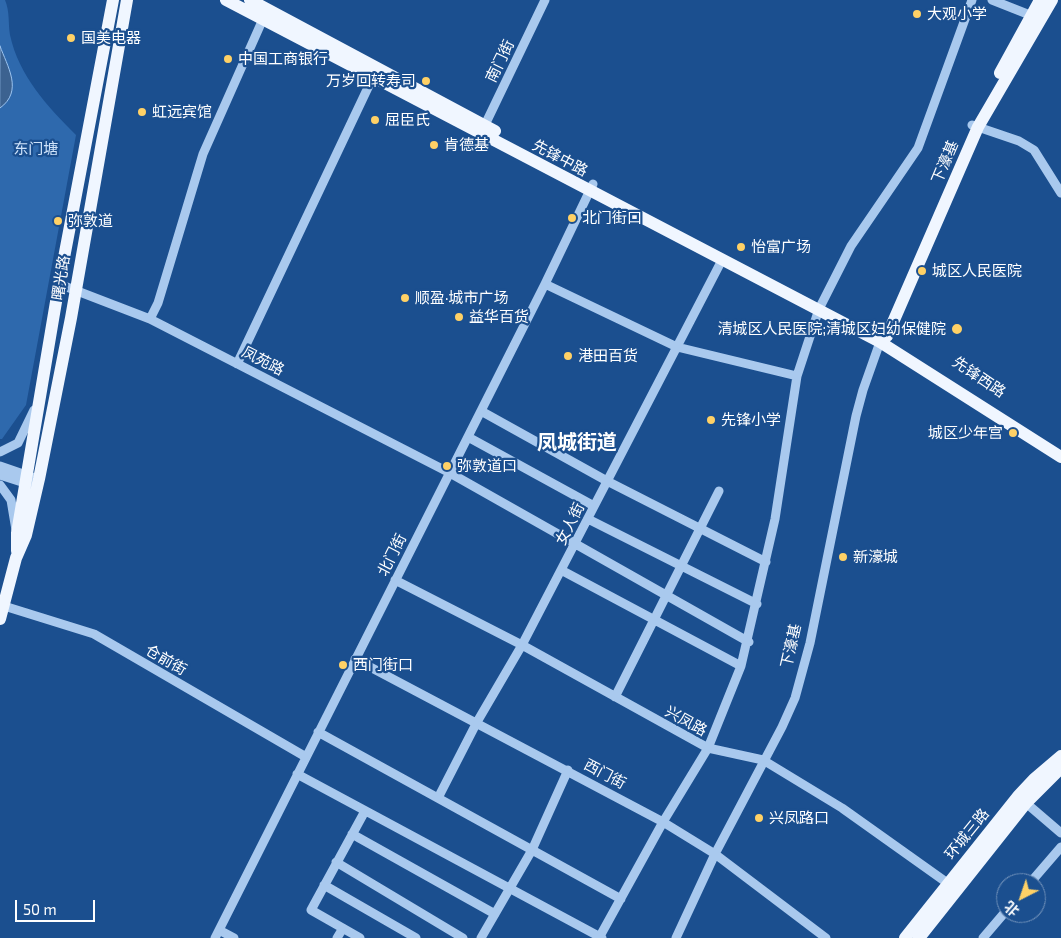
<!DOCTYPE html>
<html>
<head>
<meta charset="utf-8">
<style>
	body { margin:0 }
	#map { position:relative; width:1061px; height:938px; overflow:hidden; background:#1b4f8f; font-family:"Exo 2","Noto Sans SC",sans-serif }
	canvas { display:block }
	.north { position:absolute; left:996px; top:873px; width:50px; height:50px; box-sizing:border-box; background:#1b4f8f; border:1px solid #7695bc; border-radius:50%; rotate:221deg; font-size:14px; font-weight:700; line-height:20px; text-align:center; color:#fff }
	.north::after { content:''; display:block; margin:auto; width:18px; height:22px; background:#ffd166; clip-path:polygon(50% 0,100% 100%,50% 72%,0 100%) }
	.scale { position:absolute; left:15px; top:900px; width:80px; height:22px; box-sizing:border-box; border:2px solid #fff; border-top:0; padding-left:6px; font-size:15px; line-height:18px; white-space:nowrap; color:#fff; -webkit-text-stroke:4px #1b4f8f; paint-order:stroke }
</style>
</head>
<body>
<div id="map">
<canvas width="1061" height="938"></canvas>
<div class="north">北</div>
<div class="scale">50 m</div>
</div>
<script>
const g = document.querySelector('canvas').getContext('2d');
g.lineJoin = 'round';
function fill(path, color) { g.fillStyle = color; g.fill(path, 'evenodd'); }
function trace(path, color, width, dash) { g.strokeStyle = color; g.lineWidth = width; g.lineCap = dash ? 'butt' : 'round'; g.setLineDash(dash || []); g.stroke(path); }
function write(font, color, halo, rows, align = 'center') {
  g.font = font + ' "Exo 2","Noto Sans SC",sans-serif'; g.lineWidth = 4.5; g.setLineDash([]); g.textBaseline = 'middle'; g.strokeStyle = halo; g.fillStyle = color; for (const [text, x, y, turn = 0] of rows) {
    g.save(); g.translate(x, y); g.rotate((+turn || 0) * Math.PI / 180); g.textAlign = isNaN(turn) ? turn : align; if (halo) g.strokeText(text, 0, 0); g.fillText(text, 0, 0); g.restore();
  }
}
const green = new Path2D(`
	M 0,0 L 5,0 C 10,12 8,23 10,35 C 19,76 47,106 76,135 L 26,405 L 2,439 L 0,439 Z`);
const water = new Path2D(`
	M 0,46 C 7,66 24,91 0,108 Z`);
const minor = new Path2D(`
	M 992,0 L 1035,17
	M 972,125 L 1019,141 L 1034,150 L 1061,193
	M 483,129 L 545,0
	M 59,284 L 150,319 L 450,473 L 749,642
	M 545,284 L 677,347 L 797,376
	M 150,319 L 158,303 L 203,154 L 263,19
	M 237,364 L 373,77
	M 481,411 L 607,481 L 766,562
	M 468,437 L 594,506
	M 0,452 L 18,443 L 34,410
	M 0,466 L 32,477
	M 0,475 L 31,485
	M 0,485 L 11,500 L 16,530
	M 588,519 L 757,604
	M 561,570 L 741,666
	M 395,580 L 522,645 L 708,748 L 763,760 L 842,808 L 953,887
	M 4,606 L 94,634 L 306,757
	M 355,659 L 663,822 L 715,854 L 826,938
	M 615,697 L 719,491
	M 318,732 L 621,899
	M 297,774 L 602,938
	M 438,798 L 477,722 L 522,645 L 722,260
	M 1026,803 L 1061,833
	M 352,834 L 495,914
	M 336,862 L 463,938
	M 1030,883 L 1061,847
	M 324,885 L 416,938
	M 219,930 L 234,938
	M 215,938 L 545,284 L 593,184
	M 337,938 L 343,928
	M 360,938 L 311,910 L 365,811
	M 481,938 L 532,850 L 568,770
	M 599,938 L 663,822 L 708,748 L 741,666 L 775,519 L 797,376 L 819,309 L 851,246 L 918,148 L 972,0
	M 676,938 L 715,854 L 782,727 L 795,698 L 810,643 L 856,416 L 863,390 L 880,342
	M 983,938 L 1006,911`);
const major = new Path2D(`
	M 226,0 L 880,342 L 1061,457
	M 250,0 L 495,131
	M 1000,73 L 1040,0
	M 880,342 L 887,336 L 978,127 L 1052,0
	M 17,551 L 17,533 L 59,284 L 113,0
	M 0,619 L 16,558 L 26,535 L 39,479 L 71,318 L 127,0
	M 905,938 L 1019,795 L 1034,779 L 1061,756
	M 919,938 L 1026,803 L 1061,768`);
const markers = [
	[917,14,5,"#ffd166"],
	[71,38,5,"#ffd166"],
	[228,59,5,"#ffd166"],
	[426,81,5,"#ffd166"],
	[142,112,5,"#ffd166"],
	[375,120,5,"#ffd166"],
	[434,145,5,"#ffd166"],
	[572,218,5,"#ffd166"],
	[58,221,5,"#ffd166"],
	[741,247,5,"#ffd166"],
	[922,271,5,"#ffd166"],
	[405,298,5,"#ffd166"],
	[459,317,5,"#ffd166"],
	[957,329,6,"#ffd166"],
	[568,356,5,"#ffd166"],
	[711,420,5,"#ffd166"],
	[1013,433,5,"#ffd166"],
	[447,466,5,"#ffd166"],
	[843,557,5,"#ffd166"],
	[343,665,5,"#ffd166"],
	[759,818,5,"#ffd166"]
];
const poiNames = [
	["大观小学",927,14],
	["国美电器",81,38],
	["中国工商银行",238,59],
	["万岁回转寿司",416,81,"right"],
	["虹远宾馆",152,112],
	["屈臣氏",385,120],
	["肯德基",444,145],
	["北门街口",582,218],
	["弥敦道",68,221],
	["怡富广场",751,247],
	["城区人民医院",932,271],
	["顺盈·城市广场",415,298],
	["益华百货",469,317],
	["清城区人民医院;清城区妇幼保健院",946,329,"right"],
	["港田百货",578,356],
	["先锋小学",721,420],
	["城区少年宫",1003,433,"right"],
	["弥敦道口",457,466],
	["新濠城",853,557],
	["西门街口",353,665],
	["兴凤路口",769,818]
];
const streetNames = [
	["南门街",500,61,-64],
	["先锋中路",560,158,28],
	["下濠基",945,162,-67],
	["曙光路",61,278,-81],
	["凤苑路",263,361,27],
	["先锋西路",979,377,34],
	["女人街",570,524,-63],
	["北门街",392,555,-63],
	["下濠基",791,646,-77],
	["仓前街",166,660,30],
	["兴凤路",686,721,29],
	["西门街",605,774,28],
	["环城三路",967,834,-51]
];
const parkNames = [
	["东门塘",36,149]
];
const districtNames = [
	["凤城街道",577,442]
];
fill(green, '#2e69ad');
fill(water, '#3c6290');
trace(water, '#9cc4f0', 1);
trace(minor, '#a9c9ee', 9);
trace(major, '#f0f6ff', 12);
for (const [x, y, r, color] of markers) { const dot = new Path2D(); dot.arc(x, y, r, 0, 2 * Math.PI); g.fillStyle = color; g.fill(dot); trace(dot, '#1b4f8f', 2); }
write('15px', '#fff', '#1b4f8f', poiNames, 'left');
write('15px', '#fff', '#1b4f8f', streetNames);
write('15px', '#cfe3fa', '#1b4f8f', parkNames);
write('bold 20px', '#fff', '#1b4f8f', districtNames);
</script>
</body>
</html>
